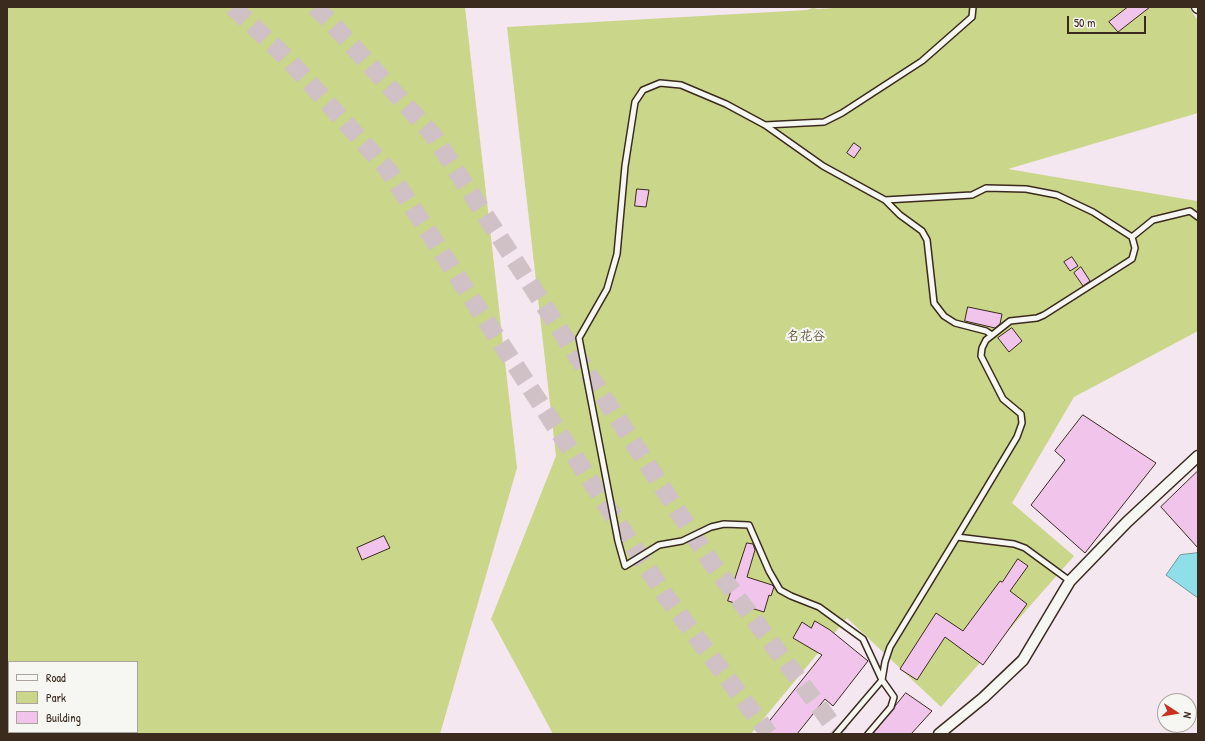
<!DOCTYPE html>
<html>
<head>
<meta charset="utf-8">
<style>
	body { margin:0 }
	#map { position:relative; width:1205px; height:741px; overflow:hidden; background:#f4e7f0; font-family:"Patrick Hand",sans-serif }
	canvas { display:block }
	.frame { position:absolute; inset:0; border:8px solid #3b2a1e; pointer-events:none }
	.legend { position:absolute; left:8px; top:661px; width:130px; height:72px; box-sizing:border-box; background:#f6f6f2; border:1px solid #aba49d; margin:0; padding:5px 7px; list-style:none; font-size:12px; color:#3b2a1e }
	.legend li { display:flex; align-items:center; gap:8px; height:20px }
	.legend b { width:20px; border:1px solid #aba49d }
	.north { position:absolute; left:1157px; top:693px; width:40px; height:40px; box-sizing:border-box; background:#f6f6f2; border:1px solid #aba49d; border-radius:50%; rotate:102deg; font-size:11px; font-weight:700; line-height:16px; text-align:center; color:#3b2a1e }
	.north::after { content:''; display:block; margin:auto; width:14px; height:18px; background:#c8321e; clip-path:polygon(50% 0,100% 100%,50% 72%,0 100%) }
	.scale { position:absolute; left:1067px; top:16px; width:79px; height:18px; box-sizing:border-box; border:2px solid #3b2a1e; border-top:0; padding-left:5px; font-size:12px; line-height:14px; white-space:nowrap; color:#3b2a1e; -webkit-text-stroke:3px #f6f6f2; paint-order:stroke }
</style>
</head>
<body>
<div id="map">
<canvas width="1205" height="741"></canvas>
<div class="frame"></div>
<ul class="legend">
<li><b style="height:5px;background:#f6f6f2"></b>Road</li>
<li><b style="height:11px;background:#cad68a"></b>Park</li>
<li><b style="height:11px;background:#f1c5eb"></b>Building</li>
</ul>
<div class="north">N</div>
<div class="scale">50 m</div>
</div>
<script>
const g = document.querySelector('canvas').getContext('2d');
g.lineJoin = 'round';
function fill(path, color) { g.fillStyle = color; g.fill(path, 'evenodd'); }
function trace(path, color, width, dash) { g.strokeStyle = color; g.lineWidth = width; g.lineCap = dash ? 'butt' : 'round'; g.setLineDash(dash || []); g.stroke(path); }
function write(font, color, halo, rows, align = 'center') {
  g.font = font + ' "Patrick Hand","LXGW WenKai TC",sans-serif'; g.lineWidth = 4; g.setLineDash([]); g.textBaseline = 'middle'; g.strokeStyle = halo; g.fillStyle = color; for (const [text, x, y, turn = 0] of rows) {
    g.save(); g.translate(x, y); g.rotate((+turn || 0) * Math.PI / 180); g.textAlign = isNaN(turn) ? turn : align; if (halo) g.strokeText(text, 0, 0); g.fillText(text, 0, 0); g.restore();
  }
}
const green = new Path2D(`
	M 7,7 L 465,7 L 517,468 L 440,734 L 7,734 ZM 9,662 L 137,662 L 137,732 L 9,732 Z
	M 850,7 L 1189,7 L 1198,21 L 1198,113 L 1008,169 L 1197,201 L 1198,204 L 1198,331 L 1074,397 L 1012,503 L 1074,556 L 941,707 L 847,618 L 751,734 L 553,734 L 491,619 L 556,456 L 507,27 L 807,10 L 813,8 L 818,9 Z`);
const water = new Path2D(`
	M 1198,553 L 1198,598 L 1166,575 L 1180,555 Z`);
const building = new Path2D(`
	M 1128,7 L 1150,7 L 1118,32 L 1109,22 Z
	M 854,143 L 861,148 L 854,158 L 847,153 Z
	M 637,189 L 649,190 L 646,207 L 635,206 Z
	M 1072,257 L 1078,266 L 1070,271 L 1064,262 Z
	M 1081,267 L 1090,281 L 1083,286 L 1074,273 Z
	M 968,307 L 1002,314 L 1000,324 L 995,328 L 965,321 Z
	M 1012,328 L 1022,341 L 1009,352 L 998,338 Z
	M 1083,415 L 1156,463 L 1085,553 L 1031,505 L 1065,460 L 1055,451 Z
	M 1198,471 L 1198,548 L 1161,507 Z
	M 384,536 L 390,548 L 362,560 L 357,548 Z
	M 747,543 L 753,544 L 755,550 L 747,577 L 772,585 L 774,587 L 771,596 L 769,595 L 764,612 L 728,601 Z
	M 1018,559 L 1028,566 L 1010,591 L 1027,604 L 983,665 L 945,637 L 917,680 L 900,669 L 936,613 L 963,631 L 1000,581 L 1002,582 Z
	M 815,621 L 830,630 L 868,661 L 833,706 L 825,699 L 797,734 L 759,734 L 822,655 L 793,638 L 802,622 L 811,628 Z
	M 906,693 L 932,711 L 911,734 L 873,734 Z`);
const motorwayTunnel = new Path2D(`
	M 233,7 L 289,60 L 388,170 L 665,595 L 769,734
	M 315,7 L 329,20 L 433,135 L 711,562 L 832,724 L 841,734`);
const service = new Path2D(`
	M 765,125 L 824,122 L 842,113 L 922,61 L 972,17 L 973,7
	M 885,200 L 972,195 L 986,188 L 1026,189 L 1057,195 L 1093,212 L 1132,237 L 1135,248 L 1132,259 L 1044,315 L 1037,318 L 1010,321 L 986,340 L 982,348 L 981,356 L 1003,399 L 1021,414 L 1022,423 L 1017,437 L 957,537
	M 1132,237 L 1153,220 L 1190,211 L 1198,217
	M 882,680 L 863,639 L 819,607 L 791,596 L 780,590 L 769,571 L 749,525 L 724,524 L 711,527 L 682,541 L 659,545 L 625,566 L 618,541 L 579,338 L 607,289 L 617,254 L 625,166 L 635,102 L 643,90 L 660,83 L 681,85 L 726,104 L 765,125 L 823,166 L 885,200 L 900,215 L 922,231 L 927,240 L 934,303 L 944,316 L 955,323 L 986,331 L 992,335
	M 882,680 L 885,662 L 890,647 L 957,537 L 1014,544 L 1025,548 L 1070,581
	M 836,734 L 882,680 L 894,697 L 891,707 L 868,734`);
const minor = new Path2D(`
	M 1197,7 L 1198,8
	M 939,734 L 983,698 L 1023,660 L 1070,581 L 1127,522 L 1198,456`);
const parkNames = [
	["名花谷",806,337]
];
fill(green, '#cad68a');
fill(water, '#8fdfeb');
trace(water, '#6d9799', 1);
fill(building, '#f1c5eb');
trace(building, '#3b2a1e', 1);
trace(motorwayTunnel, '#cfc1c6', 18, [18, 9]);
trace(service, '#3b2a1e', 8);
trace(minor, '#3b2a1e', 13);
trace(service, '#f6f6f2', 5);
trace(minor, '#f6f6f2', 10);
write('13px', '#5f5539', '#f6f6f2', parkNames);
</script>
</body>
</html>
